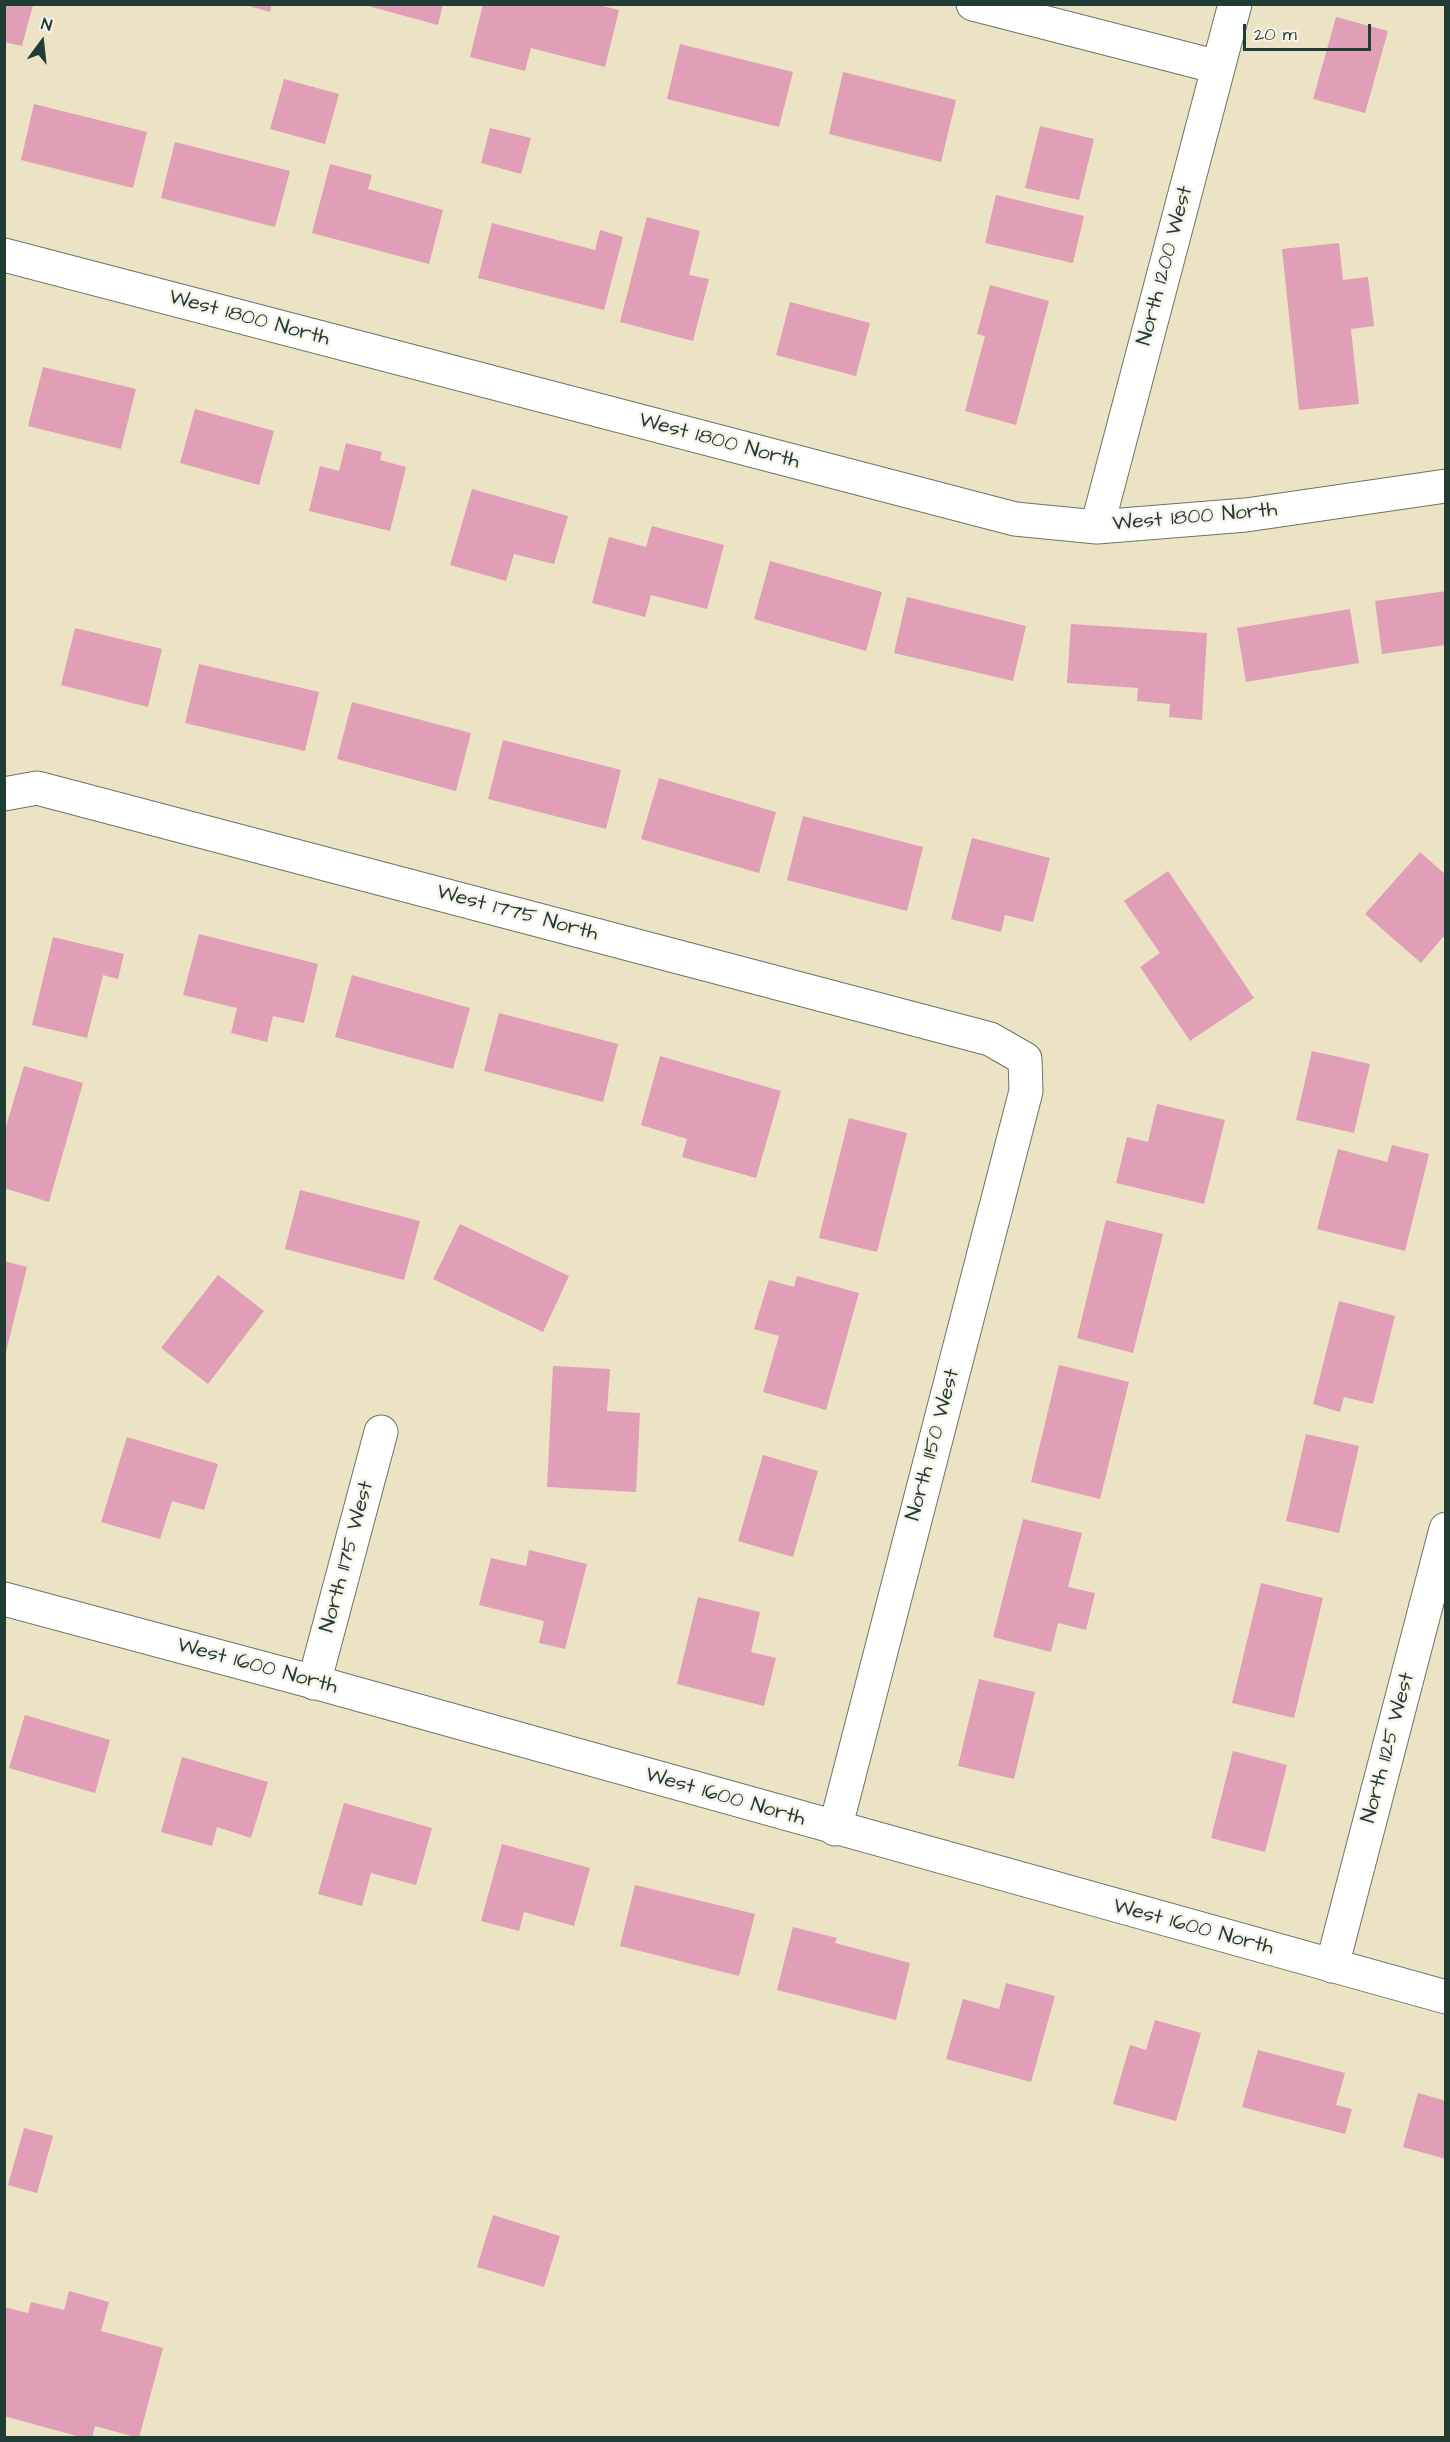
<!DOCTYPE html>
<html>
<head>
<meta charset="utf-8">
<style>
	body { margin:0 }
	#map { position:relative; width:1450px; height:2442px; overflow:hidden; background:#ebe3c4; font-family:"Architects Daughter",sans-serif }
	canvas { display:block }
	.frame { position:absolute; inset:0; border:6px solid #1f3d34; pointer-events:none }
	.north { position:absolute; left:12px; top:12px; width:60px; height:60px; -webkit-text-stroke:4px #f7f3e8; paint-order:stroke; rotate:15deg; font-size:16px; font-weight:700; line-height:24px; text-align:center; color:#1f3d34 }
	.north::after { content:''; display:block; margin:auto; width:21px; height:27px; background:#1f3d34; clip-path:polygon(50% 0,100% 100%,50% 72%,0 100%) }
	.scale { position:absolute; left:1243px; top:24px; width:128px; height:27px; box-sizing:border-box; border:3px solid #1f3d34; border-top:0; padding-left:8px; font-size:18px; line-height:21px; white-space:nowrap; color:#1f3d34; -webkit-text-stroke:4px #f7f3e8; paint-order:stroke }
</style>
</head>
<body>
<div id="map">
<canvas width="1450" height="2442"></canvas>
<div class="frame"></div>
<div class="north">N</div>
<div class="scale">20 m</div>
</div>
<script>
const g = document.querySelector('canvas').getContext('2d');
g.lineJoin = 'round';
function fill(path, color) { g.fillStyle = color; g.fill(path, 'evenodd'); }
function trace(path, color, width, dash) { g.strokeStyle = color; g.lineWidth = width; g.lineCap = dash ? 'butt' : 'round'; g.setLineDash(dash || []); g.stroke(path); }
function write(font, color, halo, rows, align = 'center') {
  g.font = font + ' "Architects Daughter",sans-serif'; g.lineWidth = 5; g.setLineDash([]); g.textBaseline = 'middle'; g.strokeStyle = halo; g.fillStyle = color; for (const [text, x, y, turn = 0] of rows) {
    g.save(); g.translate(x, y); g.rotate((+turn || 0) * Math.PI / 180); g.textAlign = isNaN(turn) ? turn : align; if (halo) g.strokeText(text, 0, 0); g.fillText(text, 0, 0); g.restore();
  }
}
const building = new Path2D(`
	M 4,4 L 33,5 L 22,46 L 4,42 Z
	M 242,4 L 272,4 L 270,12 Z
	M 361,4 L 443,4 L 438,25 Z
	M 483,4 L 595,4 L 619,10 L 605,67 L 531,48 L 525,71 L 470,57 Z
	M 1336,17 L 1388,31 L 1365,113 L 1313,99 Z
	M 680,44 L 793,72 L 779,127 L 667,99 Z
	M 843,72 L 956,100 L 941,162 L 829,134 Z
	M 284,79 L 339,94 L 325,144 L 270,129 Z
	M 34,104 L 147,132 L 133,188 L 21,160 Z
	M 1040,126 L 1094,139 L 1079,200 L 1025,188 Z
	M 490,128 L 531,138 L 521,174 L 481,163 Z
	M 175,142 L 290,171 L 275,227 L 161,198 Z
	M 330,164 L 372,175 L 368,189 L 443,210 L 429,264 L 312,233 Z
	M 996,195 L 1084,216 L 1073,263 L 985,243 Z
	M 647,217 L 700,231 L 689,275 L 709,279 L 693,341 L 620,322 Z
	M 492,223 L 595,250 L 600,230 L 623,237 L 604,310 L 478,278 Z
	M 1339,243 L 1343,280 L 1368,277 L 1374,326 L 1351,329 L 1359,404 L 1299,410 L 1282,249 Z
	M 990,285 L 1049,301 L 1016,425 L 965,411 L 985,336 L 977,334 Z
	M 790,302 L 870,323 L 856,376 L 776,355 Z
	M 43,367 L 136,389 L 121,449 L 28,426 Z
	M 195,409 L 274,431 L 259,485 L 180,463 Z
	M 346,443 L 382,452 L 380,460 L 406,467 L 390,531 L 309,511 L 320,466 L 339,471 Z
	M 472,489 L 568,516 L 554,564 L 514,554 L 506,581 L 450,565 Z
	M 652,526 L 724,545 L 707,609 L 651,595 L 645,617 L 592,603 L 609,537 L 646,547 Z
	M 770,561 L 882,592 L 866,651 L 754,619 Z
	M 1446,591 L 1446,645 L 1382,654 L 1375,601 Z
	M 907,597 L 1026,626 L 1013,681 L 894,653 Z
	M 1350,609 L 1359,663 L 1246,682 L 1237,628 Z
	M 1071,624 L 1207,633 L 1202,720 L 1169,717 L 1170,704 L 1137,701 L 1138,688 L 1067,683 Z
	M 75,628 L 162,649 L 148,707 L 61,685 Z
	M 199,664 L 319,692 L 305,751 L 185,723 Z
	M 352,702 L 471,733 L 456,791 L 337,759 Z
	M 503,740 L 621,770 L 606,829 L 488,799 Z
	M 659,778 L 776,812 L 759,873 L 641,839 Z
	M 803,816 L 923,847 L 907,911 L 787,880 Z
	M 972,838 L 1050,858 L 1033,922 L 1005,915 L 1001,932 L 951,919 Z
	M 1420,852 L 1446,875 L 1446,939 L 1443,937 L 1421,963 L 1365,914 Z
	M 1168,871 L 1254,998 L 1190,1041 L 1140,967 L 1160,953 L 1124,901 Z
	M 199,934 L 318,964 L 304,1023 L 273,1016 L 267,1042 L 231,1033 L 237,1008 L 183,995 Z
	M 53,937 L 124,954 L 118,979 L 103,975 L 87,1038 L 32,1025 Z
	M 352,975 L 470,1008 L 453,1069 L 335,1037 Z
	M 499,1013 L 618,1044 L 603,1102 L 484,1071 Z
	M 1312,1051 L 1370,1064 L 1354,1133 L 1296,1120 Z
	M 660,1056 L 781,1091 L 756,1178 L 682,1157 L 687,1139 L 641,1125 Z
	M 24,1066 L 83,1083 L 49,1202 L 4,1188 L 4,1133 Z
	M 1157,1104 L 1225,1120 L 1204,1204 L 1116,1183 L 1127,1137 L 1148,1142 Z
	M 849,1118 L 907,1133 L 877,1252 L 819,1238 Z
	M 1392,1145 L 1429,1154 L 1405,1251 L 1317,1229 L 1338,1149 L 1387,1162 Z
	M 300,1190 L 420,1221 L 404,1280 L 285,1249 Z
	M 1106,1220 L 1163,1234 L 1133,1353 L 1077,1338 Z
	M 460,1224 L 569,1276 L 543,1332 L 433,1279 Z
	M 4,1261 L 27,1267 L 5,1356 L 4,1356 Z
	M 218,1275 L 264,1311 L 208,1384 L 161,1348 Z
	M 797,1276 L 859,1293 L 826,1410 L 763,1392 L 779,1336 L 754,1329 L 769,1280 L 794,1287 Z
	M 1339,1301 L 1395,1316 L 1373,1404 L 1344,1397 L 1340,1412 L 1313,1404 Z
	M 1059,1365 L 1129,1382 L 1100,1499 L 1031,1482 Z
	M 553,1366 L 610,1369 L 607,1411 L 640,1413 L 636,1492 L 547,1487 Z
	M 1306,1434 L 1359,1446 L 1339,1533 L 1286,1521 Z
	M 127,1437 L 218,1464 L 204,1510 L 172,1501 L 160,1539 L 101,1522 Z
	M 763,1455 L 818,1471 L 793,1557 L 738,1541 Z
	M 1023,1519 L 1082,1533 L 1068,1587 L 1095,1593 L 1086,1630 L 1058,1623 L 1051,1652 L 993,1637 Z
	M 529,1550 L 587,1564 L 565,1649 L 539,1643 L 544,1621 L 479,1605 L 491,1558 L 526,1566 Z
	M 1261,1583 L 1323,1598 L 1294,1718 L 1232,1703 Z
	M 698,1597 L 760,1612 L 751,1652 L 776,1658 L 764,1706 L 677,1684 Z
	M 979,1679 L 1035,1692 L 1014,1779 L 958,1766 Z
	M 25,1715 L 110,1740 L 95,1793 L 9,1768 Z
	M 1233,1751 L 1287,1765 L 1265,1852 L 1211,1838 Z
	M 182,1757 L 268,1782 L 251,1838 L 217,1827 L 212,1846 L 161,1832 Z
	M 344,1803 L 432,1828 L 416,1885 L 371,1873 L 362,1906 L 318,1894 Z
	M 502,1844 L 590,1868 L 574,1926 L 524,1912 L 519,1931 L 481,1921 Z
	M 635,1885 L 755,1914 L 739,1976 L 620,1946 Z
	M 793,1927 L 837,1938 L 835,1943 L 910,1963 L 896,2020 L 777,1990 Z
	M 1006,1983 L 1055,1996 L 1031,2082 L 946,2059 L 963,1999 L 999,2009 Z
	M 1155,2020 L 1201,2033 L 1176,2121 L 1113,2104 L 1130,2045 L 1146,2050 Z
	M 1258,2050 L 1345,2073 L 1336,2105 L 1352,2109 L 1345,2134 L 1242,2107 Z
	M 1418,2093 L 1446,2101 L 1446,2159 L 1403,2147 Z
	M 24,2128 L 53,2136 L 37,2193 L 8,2185 Z
	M 493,2215 L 560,2236 L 544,2287 L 477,2267 Z
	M 69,2291 L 109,2302 L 101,2331 L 163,2348 L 139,2438 L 95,2426 L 92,2438 L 84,2438 L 4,2416 L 4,2307 L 28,2313 L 31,2302 L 64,2310 Z`);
const street = new Path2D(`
	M 973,4 L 1218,67
	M 4,255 L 1015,519 L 1097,527 L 1246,515 L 1446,486
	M 1097,527 L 1235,4
	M 4,794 L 37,788 L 990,1039 L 1025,1059 L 1026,1091 L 835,1829
	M 4,1599 L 325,1685 L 1446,1997
	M 314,1683 L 381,1432
	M 1332,1966 L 1446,1529`);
const streetNames = [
	["North 1200 West",1166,266,-75],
	["West 1800 North",249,319,15],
	["West 1800 North",719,442,15],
	["West 1800 North",1195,518,-5],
	["West 1775 North",517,914,15],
	["North 1150 West",934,1445,-75],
	["North 1175 West",348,1557,-75],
	["West 1600 North",257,1667,15],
	["North 1125 West",1389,1748,-75],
	["West 1600 North",725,1798,16],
	["West 1600 North",1193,1928,15]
];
fill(building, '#e09eb7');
trace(street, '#676', 35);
trace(street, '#fff', 33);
write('21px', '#1f3d34', '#f7f3e8', streetNames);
</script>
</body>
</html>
